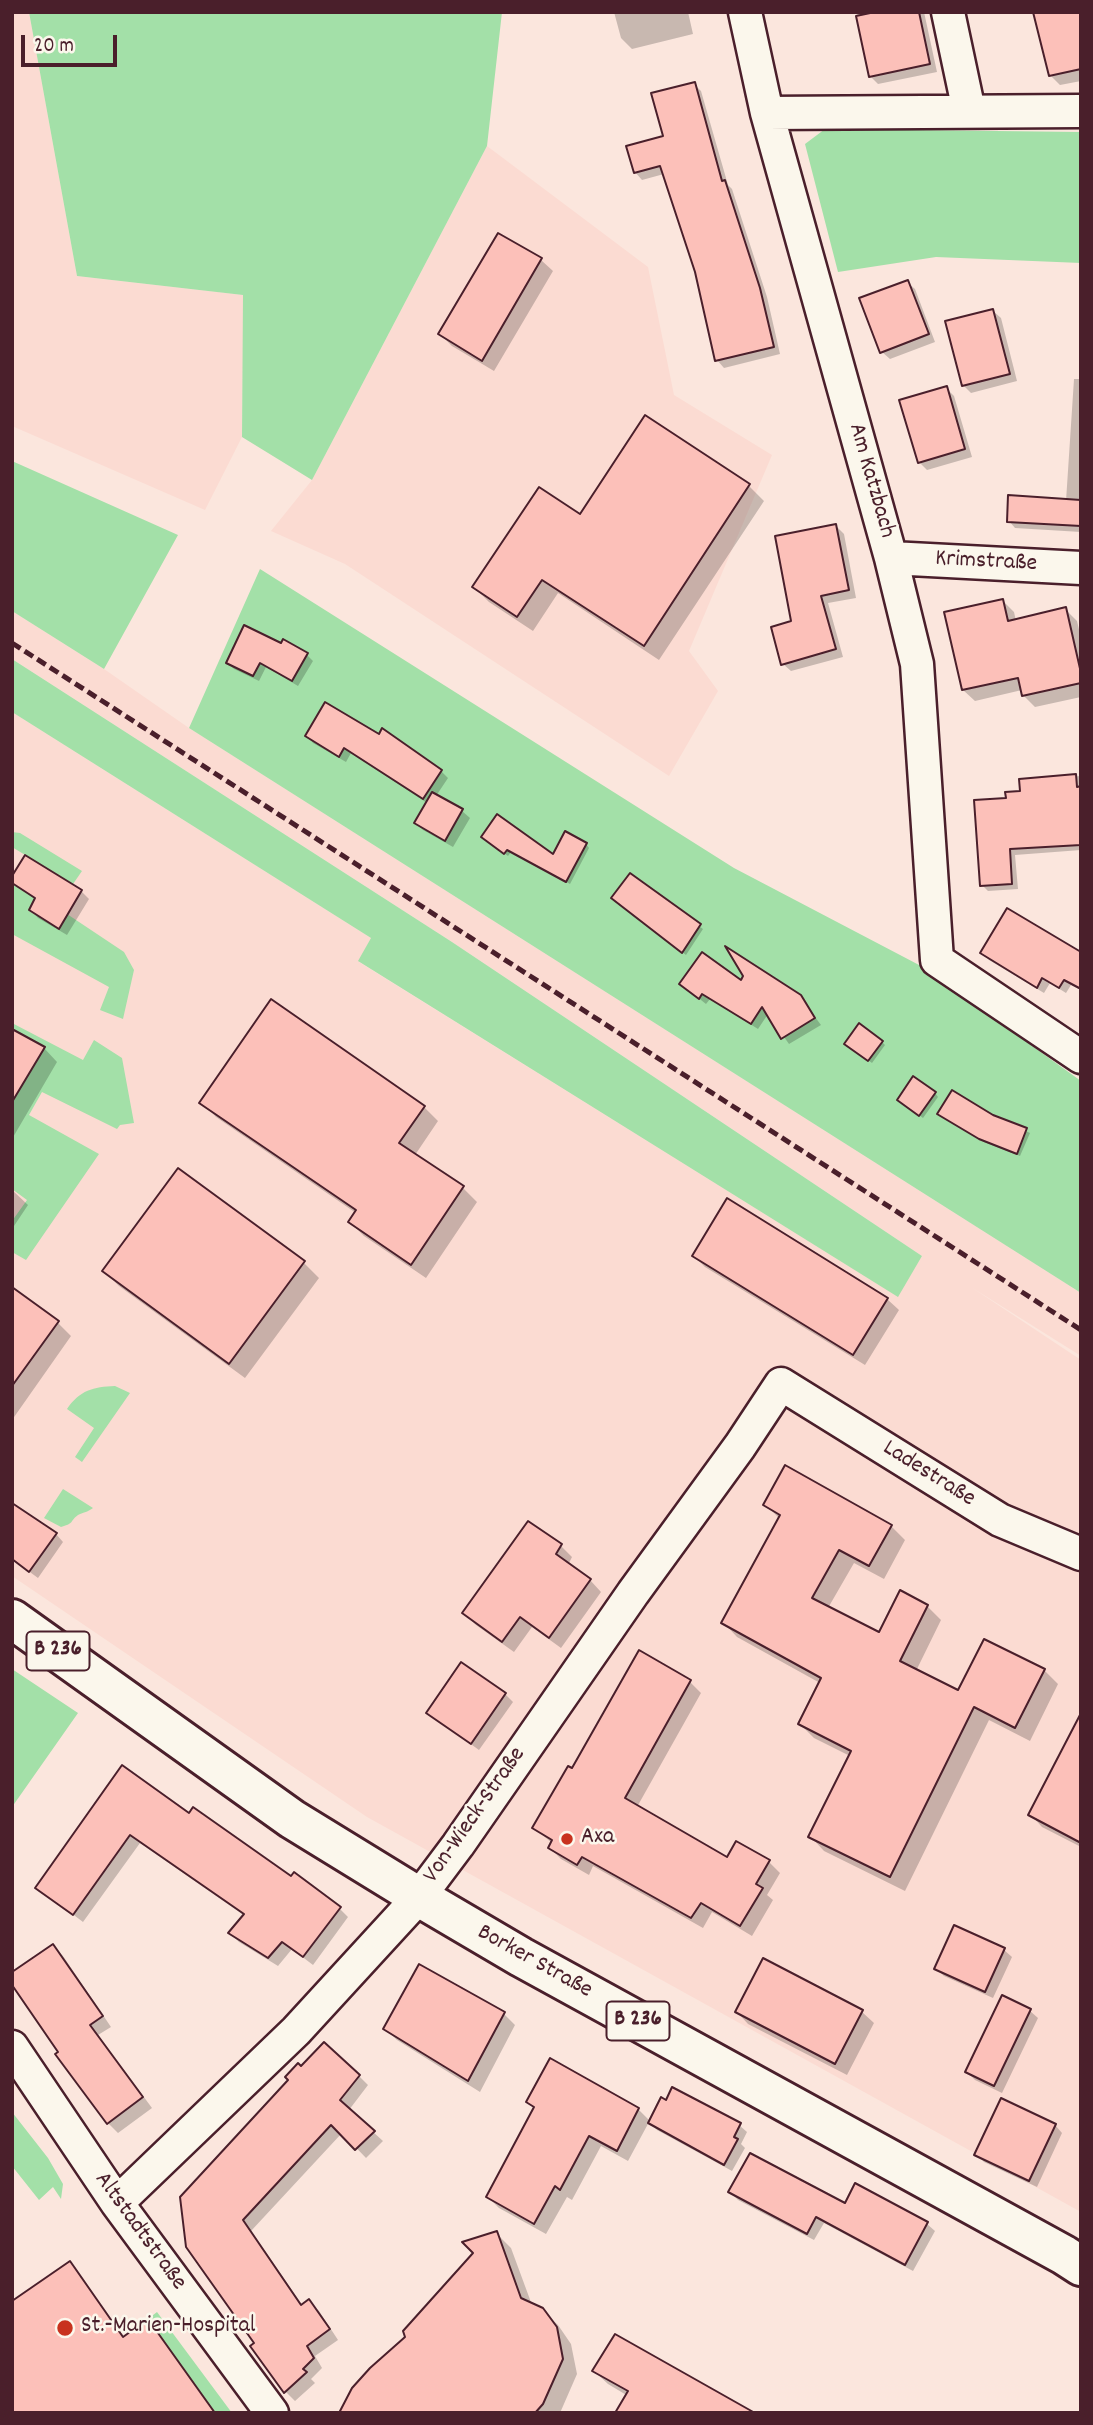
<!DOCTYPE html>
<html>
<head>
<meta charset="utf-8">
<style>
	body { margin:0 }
	#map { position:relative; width:1093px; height:2425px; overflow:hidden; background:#fbe6dd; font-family:Dekko,sans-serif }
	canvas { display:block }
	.frame { position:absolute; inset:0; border:14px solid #4a1f2b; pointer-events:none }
	.scale { position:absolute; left:21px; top:35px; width:96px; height:32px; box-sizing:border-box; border:4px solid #4a1f2b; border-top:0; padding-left:9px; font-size:21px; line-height:24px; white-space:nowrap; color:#4a1f2b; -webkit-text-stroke:5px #fbf7ec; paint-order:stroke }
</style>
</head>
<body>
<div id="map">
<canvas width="1093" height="2425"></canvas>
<div class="frame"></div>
<div class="scale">20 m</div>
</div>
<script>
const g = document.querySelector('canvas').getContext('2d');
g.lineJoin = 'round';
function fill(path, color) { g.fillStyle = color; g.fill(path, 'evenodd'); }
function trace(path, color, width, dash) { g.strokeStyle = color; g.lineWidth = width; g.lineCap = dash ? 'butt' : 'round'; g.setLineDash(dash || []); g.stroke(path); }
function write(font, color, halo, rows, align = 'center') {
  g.font = font + ' Dekko,sans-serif'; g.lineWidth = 5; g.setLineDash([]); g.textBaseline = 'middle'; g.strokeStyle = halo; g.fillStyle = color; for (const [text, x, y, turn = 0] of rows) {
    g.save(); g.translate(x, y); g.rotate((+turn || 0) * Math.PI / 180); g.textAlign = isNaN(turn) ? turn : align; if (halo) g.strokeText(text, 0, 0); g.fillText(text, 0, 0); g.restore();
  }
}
const built = new Path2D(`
	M 12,12 L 29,12 L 77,276 L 244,295 L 242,437 L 205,510 L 12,426 Z
	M 487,146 L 648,267 L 674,395 L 772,455 L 689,651 L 718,691 L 669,776 L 345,564 L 271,531 L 312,480 Z
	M 12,611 L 104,669 L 189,728 L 1081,1293 L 1081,1356 L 971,1287 L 1081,1360 L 1081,2212 L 367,1817 L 12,1576 L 12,712 L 371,938 L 359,962 L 897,1296 L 922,1256 L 452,942 L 12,659 Z`);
const green = new Path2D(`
	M 29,12 L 502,12 L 487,146 L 312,480 L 242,437 L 243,295 L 77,276 Z
	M 825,129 L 1081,132 L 1081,263 L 936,257 L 838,272 L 805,144 Z
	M 12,461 L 178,535 L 104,669 L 12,611 Z
	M 260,569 L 734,868 L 921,966 L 1081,1081 L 1081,1293 L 189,728 Z
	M 12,659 L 452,942 L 922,1256 L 898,1297 L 358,961 L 371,938 L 12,712 Z
	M 12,832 L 20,833 L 82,871 L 73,884 L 12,847 Z
	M 12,883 L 35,898 L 29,911 L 58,928 L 67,914 L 124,952 L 134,970 L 123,1019 L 100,1010 L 109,987 L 12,934 Z
	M 12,1023 L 83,1060 L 94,1040 L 122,1058 L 134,1123 L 120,1125 L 117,1129 L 42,1092 L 29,1115 L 99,1154 L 26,1260 L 12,1252 L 12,1221 L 27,1200 L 12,1189 L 14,1168 L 12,1102 L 44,1047 L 12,1029 Z
	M 115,1386 L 130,1393 L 82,1462 L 75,1457 L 94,1428 L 67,1409 C 80,1390 93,1387 115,1386 Z
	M 63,1489 L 93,1508 C 88,1512 84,1512 78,1515 C 69,1522 75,1523 61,1527 L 44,1518 Z
	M 12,1669 L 78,1713 L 12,1807 Z
	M 12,2112 L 48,2158 L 63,2184 L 61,2199 L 53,2187 L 39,2200 L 12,2166 Z
	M 157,2312 L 232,2413 L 215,2413 L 148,2319 Z`);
const shadow = new Path2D(`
	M 614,12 L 688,12 L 693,34 L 632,49 L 621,38 Z
	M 857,12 L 924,12 L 937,72 L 878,84 L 870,76 Z
	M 1081,12 L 1081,81 L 1060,85 L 1050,75 Z
	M 694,84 L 701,91 L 728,185 L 732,189 L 767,297 L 780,354 L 724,368 L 717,360 L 696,271 L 664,174 L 642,180 L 635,172 L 665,137 Z
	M 499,235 L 541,260 L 553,271 L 494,371 L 452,346 L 440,334 Z
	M 907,282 L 915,289 L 935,342 L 890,359 L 882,352 Z
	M 993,311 L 1001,318 L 1017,381 L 971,393 L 963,385 Z
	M 1081,369 L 1081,532 L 1015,528 L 1009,521 L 1066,501 L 1074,379 L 1080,379 Z
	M 946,388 L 954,396 L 972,457 L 927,470 L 919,462 Z
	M 646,418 L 749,486 L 764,501 L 659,660 L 558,593 L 533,631 L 489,602 L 474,587 L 581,517 Z
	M 836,526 L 844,534 L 856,598 L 828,603 L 843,657 L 791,671 L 783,664 L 793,622 Z
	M 1003,601 L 1014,612 L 1016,621 L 1065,609 L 1077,621 L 1081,638 L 1081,697 L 1035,707 L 1023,695 L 1022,690 L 975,701 L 963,690 Z
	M 307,655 L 313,661 L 298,686 L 266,667 L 259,681 L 234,669 L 228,663 Z
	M 307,736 L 441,771 L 448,778 L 436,796 L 462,811 L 470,818 L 453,847 L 423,830 L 416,823 L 427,803 L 351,753 L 346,762 L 313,743 Z
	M 1081,776 L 1081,850 L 1015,855 L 1018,889 L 988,891 L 982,885 L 1008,800 L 1022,793 L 1021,780 Z
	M 486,840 L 554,856 L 586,844 L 589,848 L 570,884 L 511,852 L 508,856 Z
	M 26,858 L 81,891 L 89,899 L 67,935 L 38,918 L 31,910 L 36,900 L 12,881 Z
	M 630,875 L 703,929 L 686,955 L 616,901 Z
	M 982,953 L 1081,954 L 1081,990 L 1071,985 L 1066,993 L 1050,983 L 1044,993 L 989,960 Z
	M 741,982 L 800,997 L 821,1025 L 789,1044 L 768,1014 L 758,1029 L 710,999 L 706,1004 L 681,984 Z
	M 12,1031 L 44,1048 L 57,1062 L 12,1139 Z
	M 882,1042 L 885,1045 L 872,1063 L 850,1047 Z
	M 935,1093 L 938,1097 L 923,1118 L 903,1103 Z
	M 202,1102 L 424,1107 L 438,1121 L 415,1155 L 463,1188 L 477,1202 L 426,1278 L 364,1236 L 350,1222 L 356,1213 L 216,1117 Z
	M 993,1116 L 1030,1133 L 1020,1156 L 984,1142 L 943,1117 Z
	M 12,1190 L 28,1205 L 12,1229 Z
	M 694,1256 L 887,1299 L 899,1310 L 865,1365 L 705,1267 Z
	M 304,1263 L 319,1278 L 245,1378 L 119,1286 L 104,1271 Z
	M 12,1289 L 57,1322 L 71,1336 L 12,1420 Z
	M 765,1504 L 891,1526 L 905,1540 L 884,1579 L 854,1563 L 828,1608 L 880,1634 L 927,1606 L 941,1620 L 916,1671 L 959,1692 L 1044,1670 L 1058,1684 L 1030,1741 L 989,1720 L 905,1891 L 824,1851 L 810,1836 L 850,1756 L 814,1738 L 800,1724 L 820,1683 L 737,1637 L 723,1622 L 780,1519 Z
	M 56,1534 L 63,1542 L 38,1578 L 12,1559 Z
	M 561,1546 L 572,1557 L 568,1565 L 590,1580 L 601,1592 L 561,1648 L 532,1627 L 514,1652 L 476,1625 L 464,1613 Z
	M 639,1653 L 690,1682 L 701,1693 L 637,1807 L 728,1859 L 769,1862 L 780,1873 L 767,1895 L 773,1900 L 752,1936 L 712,1912 L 703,1928 L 593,1866 L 589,1875 L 561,1859 L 550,1848 L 552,1843 L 534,1828 L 573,1770 Z
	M 505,1694 L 513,1702 L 479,1750 L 428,1713 Z
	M 1081,1717 L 1081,1847 L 1042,1827 L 1031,1815 Z
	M 123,1767 L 189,1815 L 339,1908 L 348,1917 L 313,1965 L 292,1949 L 278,1966 L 239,1942 L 230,1933 L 245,1916 L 140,1843 L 83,1922 L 37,1887 Z
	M 53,1946 L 63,1956 L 111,2027 L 98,2035 L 152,2108 L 118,2133 L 108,2123 L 61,2052 Z
	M 1004,1950 L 1012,1957 L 993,1998 L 944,1976 L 936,1969 Z
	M 763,1961 L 862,2012 L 874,2023 L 847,2075 L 748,2024 L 737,2012 Z
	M 1030,2011 L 1038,2018 L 1002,2093 L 975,2080 L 967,2072 Z
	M 503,2013 L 515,2025 L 480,2092 L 397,2040 L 385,2029 Z
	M 359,2076 L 368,2085 L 349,2110 L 383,2141 L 366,2158 L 342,2133 L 251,2231 L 303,2306 L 309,2302 L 319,2311 L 338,2340 L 315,2356 L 322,2368 L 311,2379 L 315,2383 L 295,2401 L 285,2391 L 257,2343 L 187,2247 Z
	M 528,2102 L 638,2109 L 650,2121 L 739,2125 L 747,2132 L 741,2144 L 745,2148 L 732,2171 L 657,2130 L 649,2122 L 628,2161 L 601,2146 L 572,2200 L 567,2197 L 546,2234 L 499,2208 L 488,2197 L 535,2109 Z
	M 1055,2125 L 1062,2133 L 1037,2187 L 984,2162 L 976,2154 Z
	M 856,2186 L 927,2224 L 935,2231 L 913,2271 L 824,2223 L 814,2240 L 738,2200 L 730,2192 L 845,2206 Z
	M 496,2233 L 511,2248 L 532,2305 L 542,2310 L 558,2325 L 571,2344 L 577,2374 L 560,2413 L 341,2413 Z
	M 69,2263 L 125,2338 L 148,2321 L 155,2329 L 215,2413 L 12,2413 Z
	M 594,2371 L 751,2413 L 628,2396 L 608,2384 Z`);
const building = new Path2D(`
	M 875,12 L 919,12 L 930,64 L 869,77 L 856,16 Z
	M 1033,12 L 1081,12 L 1081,69 L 1049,76 Z
	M 695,82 L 722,181 L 725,180 L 760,288 L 774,347 L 715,361 L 695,272 L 660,166 L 634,173 L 626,146 L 663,136 L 651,93 Z
	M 498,233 L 542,258 L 482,361 L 438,334 Z
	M 908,280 L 929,334 L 880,353 L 859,298 Z
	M 993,309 L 1010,374 L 962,386 L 945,321 Z
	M 947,386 L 965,449 L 918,463 L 899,400 Z
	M 645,415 L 750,484 L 644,646 L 542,580 L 517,617 L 472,587 L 539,487 L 580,514 Z
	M 1008,495 L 1081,500 L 1081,526 L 1007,522 Z
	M 836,524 L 849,590 L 821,596 L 836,649 L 781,665 L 771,627 L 791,621 L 775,536 Z
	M 1003,599 L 1008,621 L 1066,607 L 1081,673 L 1081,683 L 1022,696 L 1018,678 L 962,690 L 944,612 Z
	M 244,625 L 281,643 L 283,639 L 308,653 L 292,681 L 260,663 L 253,676 L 226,663 Z
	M 325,702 L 379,734 L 382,728 L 442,770 L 423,799 L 344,748 L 339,757 L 305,736 Z
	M 1076,774 L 1077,787 L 1081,786 L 1081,845 L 1010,849 L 1012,884 L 980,886 L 974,800 L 1006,798 L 1005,792 L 1020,791 L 1019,779 Z
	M 432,792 L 463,809 L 445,841 L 414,823 Z
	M 497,814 L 553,854 L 565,831 L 587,843 L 566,882 L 507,850 L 504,854 L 481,837 Z
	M 25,855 L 82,890 L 59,929 L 29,910 L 35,898 L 12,883 L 12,876 Z
	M 630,873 L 701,924 L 682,953 L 611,898 Z
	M 1007,908 L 1081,952 L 1081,989 L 1064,980 L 1059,988 L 1042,978 L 1037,988 L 980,953 Z
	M 725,946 L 801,995 L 815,1018 L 781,1039 L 762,1007 L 751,1024 L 702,994 L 699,999 L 679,984 L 702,952 L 741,980 L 743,976 Z
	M 271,999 L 425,1106 L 399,1143 L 464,1186 L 411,1265 L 348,1222 L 356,1210 L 199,1103 Z
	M 859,1023 L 883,1041 L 868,1061 L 844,1044 Z
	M 12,1029 L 45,1047 L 12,1102 Z
	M 913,1076 L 936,1092 L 919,1116 L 897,1100 Z
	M 952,1090 L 993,1115 L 1027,1128 L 1017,1154 L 979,1139 L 937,1114 Z
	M 178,1168 L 305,1261 L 229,1364 L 102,1271 Z
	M 727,1198 L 888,1298 L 853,1355 L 692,1256 Z
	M 12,1287 L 59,1321 L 12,1386 Z
	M 785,1465 L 892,1525 L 869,1566 L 839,1550 L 812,1598 L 879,1632 L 900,1590 L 928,1605 L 900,1661 L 958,1690 L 984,1639 L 1045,1669 L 1015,1728 L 974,1707 L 890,1877 L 808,1837 L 851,1751 L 798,1724 L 821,1678 L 721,1623 L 780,1515 L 763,1505 Z
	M 12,1503 L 57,1533 L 29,1572 L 12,1559 Z
	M 528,1521 L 562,1544 L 556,1554 L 591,1579 L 549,1638 L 520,1617 L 502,1642 L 462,1613 Z
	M 639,1650 L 691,1680 L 625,1798 L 727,1857 L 736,1841 L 770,1860 L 756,1884 L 763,1888 L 740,1926 L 701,1903 L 691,1918 L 582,1857 L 577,1865 L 548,1848 L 552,1840 L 532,1828 L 568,1766 L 572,1768 Z
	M 461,1662 L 506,1693 L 471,1744 L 426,1713 Z
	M 1081,1713 L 1081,1843 L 1028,1815 Z
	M 122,1765 L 189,1813 L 193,1807 L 291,1876 L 294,1872 L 341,1907 L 303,1957 L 282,1942 L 268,1958 L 228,1933 L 244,1914 L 130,1835 L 73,1915 L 35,1888 Z
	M 954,1925 L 1005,1948 L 985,1992 L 934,1969 Z
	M 53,1944 L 103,2016 L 90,2025 L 143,2097 L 107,2124 L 55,2054 L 58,2052 L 12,1985 L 12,1972 Z
	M 763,1958 L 863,2010 L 835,2064 L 735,2012 Z
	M 419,1964 L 505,2012 L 468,2081 L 383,2029 Z
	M 1002,1995 L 1031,2009 L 994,2086 L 965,2072 Z
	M 324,2042 L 360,2075 L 340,2100 L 375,2131 L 355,2150 L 331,2125 L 243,2220 L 301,2305 L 309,2299 L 330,2329 L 307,2346 L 314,2358 L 303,2369 L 307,2372 L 284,2393 L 250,2346 L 254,2343 L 186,2247 L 180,2197 L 288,2080 L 285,2077 L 298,2063 L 301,2066 Z
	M 550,2058 L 639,2108 L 617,2151 L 589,2136 L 560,2190 L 555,2186 L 534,2224 L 486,2197 L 534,2107 L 526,2102 Z
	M 672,2087 L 741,2123 L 734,2137 L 738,2139 L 724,2165 L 648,2123 L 661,2097 L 666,2100 Z
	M 1001,2098 L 1056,2124 L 1029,2181 L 974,2155 Z
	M 750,2153 L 845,2203 L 855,2183 L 928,2222 L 905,2265 L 816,2217 L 807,2234 L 728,2192 Z
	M 497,2231 L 521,2298 L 543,2308 L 557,2327 L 563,2359 L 543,2404 L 535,2413 L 339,2413 L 352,2388 L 370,2368 L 405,2337 L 403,2331 L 473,2253 L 462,2242 Z
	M 70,2261 L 123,2337 L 148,2319 L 215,2413 L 12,2413 L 12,2301 Z
	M 615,2334 L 755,2413 L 615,2413 L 628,2391 L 592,2371 Z`);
const street = new Path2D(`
	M 745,12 L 767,113 L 891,558 L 917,664 L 937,960 L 1081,1057
	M 948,12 L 969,111
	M 767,113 L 1081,111
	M 891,558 L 1081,568
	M 12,2047 L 117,2203 L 272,2413
	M 117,2203 L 296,2031 L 419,1897 L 458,1845 L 633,1593 L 740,1446 L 781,1384 L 1000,1520 L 1081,1554`);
const primary = new Path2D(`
	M 12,1619 L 292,1819 L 419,1897 L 521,1957 L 1064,2255 L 1081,2266`);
const rail = new Path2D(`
	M 12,643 L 1081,1330`);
const markers = [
	[567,1839,7,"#c8321e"],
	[65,2328,9,"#c8321e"]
];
const shields = [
	[58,1651,63],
	[638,2021,63]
];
const shieldNames = [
	["B 236",58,1651],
	["B 236",638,2021]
];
const streetNames = [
	["Am Katzbach",870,481,74],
	["Krimstraße",986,563,3],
	["Ladestraße",928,1475,32],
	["Von-Wieck-Straße",476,1816,-55],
	["Borker Straße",534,1963,29],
	["Altstadtstraße",139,2232,54]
];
const poiNames = [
	["Axa",581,1839],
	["St.-Marien-Hospital",81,2328]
];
fill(built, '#fbdbd2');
fill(green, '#a3e0a8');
fill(shadow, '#0003');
fill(building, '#fcc0b9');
trace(building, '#4a1f2b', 2);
trace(street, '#4a1f2b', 37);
trace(primary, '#4a1f2b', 44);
trace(street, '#fbf7ec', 32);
trace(primary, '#fbf7ec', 38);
trace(rail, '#4a1f2b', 5, [10, 5]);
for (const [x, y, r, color] of markers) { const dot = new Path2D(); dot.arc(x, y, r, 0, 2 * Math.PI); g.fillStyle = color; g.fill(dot); trace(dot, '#fbf7ec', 2.5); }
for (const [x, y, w] of shields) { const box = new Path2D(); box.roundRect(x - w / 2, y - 19.5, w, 39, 5); g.fillStyle = '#fbf7ec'; g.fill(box); trace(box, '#4a1f2b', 2); }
write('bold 23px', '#4a1f2b', null, shieldNames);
write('24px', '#4a1f2b', '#fbf7ec', streetNames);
write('24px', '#4a1f2b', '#fbf7ec', poiNames, 'left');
</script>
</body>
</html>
